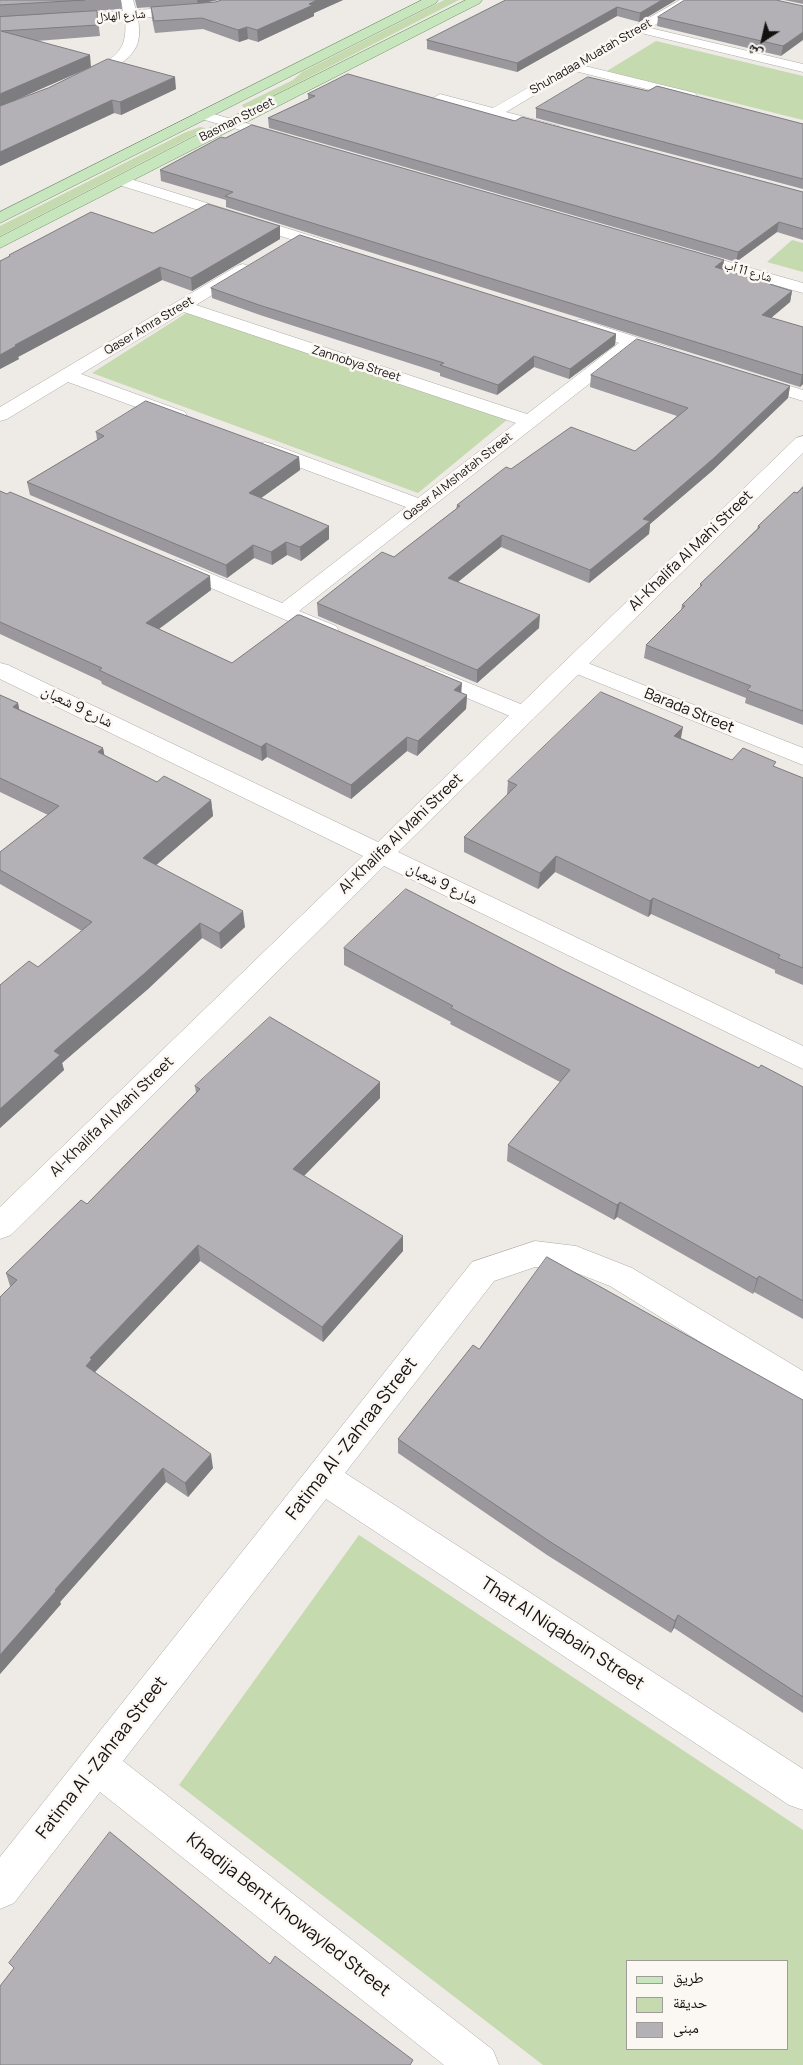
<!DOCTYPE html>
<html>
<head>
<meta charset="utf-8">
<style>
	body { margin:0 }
	#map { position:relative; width:803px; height:2065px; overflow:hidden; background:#eeeae6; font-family:Manrope,"Noto Naskh Arabic",sans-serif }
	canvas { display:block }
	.legend { position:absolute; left:626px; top:1960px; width:162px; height:90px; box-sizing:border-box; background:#fbf7f3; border:1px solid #9f9b99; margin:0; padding:6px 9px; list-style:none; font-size:15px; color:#141211 }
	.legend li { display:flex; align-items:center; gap:10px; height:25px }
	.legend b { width:25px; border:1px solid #9f9b99 }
	.north { position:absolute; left:738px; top:15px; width:50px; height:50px; -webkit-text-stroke:4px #fbf7f3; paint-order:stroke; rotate:215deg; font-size:14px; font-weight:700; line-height:20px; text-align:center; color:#141211 }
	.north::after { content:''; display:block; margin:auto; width:18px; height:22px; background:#141211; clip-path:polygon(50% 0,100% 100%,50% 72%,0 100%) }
</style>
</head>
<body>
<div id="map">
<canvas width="803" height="2065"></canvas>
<ul class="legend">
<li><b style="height:6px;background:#c7e6be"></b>طريق</li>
<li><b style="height:14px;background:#c5daaf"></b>حديقة</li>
<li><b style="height:14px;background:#b3b1b6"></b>مبنى</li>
</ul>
<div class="north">ش</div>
</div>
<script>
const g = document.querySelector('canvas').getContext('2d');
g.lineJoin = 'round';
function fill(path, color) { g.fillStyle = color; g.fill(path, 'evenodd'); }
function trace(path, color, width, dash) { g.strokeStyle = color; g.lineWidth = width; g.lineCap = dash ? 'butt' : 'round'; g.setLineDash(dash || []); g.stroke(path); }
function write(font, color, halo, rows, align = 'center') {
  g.font = font + ' Manrope,"Noto Naskh Arabic",sans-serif'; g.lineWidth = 5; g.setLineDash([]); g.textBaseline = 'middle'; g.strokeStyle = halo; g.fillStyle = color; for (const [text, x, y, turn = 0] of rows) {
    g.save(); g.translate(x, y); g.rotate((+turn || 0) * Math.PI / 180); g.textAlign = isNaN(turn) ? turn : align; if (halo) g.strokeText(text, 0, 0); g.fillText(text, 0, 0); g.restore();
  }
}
const green = new Path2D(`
	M 444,0 L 459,0 L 253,106 L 247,108 L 243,107 L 242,105 L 293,80 L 302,72 Z
	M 656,41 L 803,76 L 803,120 L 607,71 Z
	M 200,127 L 205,128 L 204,130 L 0,236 L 0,226 L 184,133 Z
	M 792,240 L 803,243 L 803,272 L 767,262 Z
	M 188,312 L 508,419 L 418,493 L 92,373 Z
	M 359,1535 L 803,1830 L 803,2065 L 543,2065 L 179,1785 ZM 627,1961 L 787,1961 L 787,2049 L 627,2049 Z`);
const minor = new Path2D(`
	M 121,0 L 133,0 L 136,10 L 198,6 L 227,0 L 246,0 L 244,3 L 215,12 L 138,18 C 139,26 140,34 138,42 C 132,63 101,76 81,81 L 76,80 L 74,77 L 76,74 C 107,61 129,58 125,19 L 0,27 L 0,19 L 123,11 Z
	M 680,0 L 695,0 L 650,28 L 803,64 L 803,72 L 641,33 L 585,66 L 695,93 L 697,96 L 695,99 L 690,100 L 575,71 L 506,112 L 559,126 L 561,129 L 559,132 L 554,133 L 435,101 L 433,98 L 440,94 L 493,108 Z
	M 203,111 L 288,135 L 290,138 L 288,141 L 283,142 L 198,118 L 196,115 L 198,112 Z
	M 121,176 L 340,245 L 342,248 L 340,251 L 328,251 L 116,184 L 113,181 L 116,178 Z
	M 687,250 L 803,283 L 803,293 L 681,258 L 679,255 L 681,252 Z
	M 243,264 L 249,266 L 251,269 L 249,272 L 196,305 L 527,414 L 619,343 L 574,329 L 571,325 L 574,321 L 580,320 L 586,321 L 674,349 L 677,353 L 674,357 L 668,358 L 635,348 L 299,611 L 336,626 L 339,631 L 336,636 L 328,638 L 169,570 L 166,566 L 169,562 L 176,560 L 183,562 L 282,603 L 406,507 L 258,452 L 255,448 L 258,444 L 265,442 L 272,444 L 418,498 L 516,423 L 184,312 L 81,374 L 185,412 L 187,416 L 185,420 L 178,422 L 171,420 L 68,382 L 7,419 L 0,421 L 0,407 L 237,266 Z
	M 754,375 L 803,390 L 803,401 L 748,384 L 745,380 L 748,376 Z
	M 575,658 L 803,748 L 803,765 L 567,670 L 564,665 L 567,660 Z
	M 427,666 L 533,709 L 536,714 L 533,719 L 525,721 L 517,719 L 419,678 L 416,673 L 419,668 Z
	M 535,1241 L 576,1246 L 632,1268 L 803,1371 L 803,1403 L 791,1398 L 610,1286 L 574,1272 L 535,1267 L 494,1281 L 345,1473 L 803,1769 L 803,1810 L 789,1805 L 326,1499 L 123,1761 L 493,2050 L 499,2065 L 444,2065 L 100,1792 L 14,1903 L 0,1909 L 0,1857 L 472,1262 Z`);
const tertiary = new Path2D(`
	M 803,436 L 803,453 L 398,852 L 803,1046 L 803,1069 L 384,866 L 11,1235 L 0,1239 L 0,1207 L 363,856 L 0,679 L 0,663 L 8,665 L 378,842 L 796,438 Z`);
const primary = new Path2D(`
	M 422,0 L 438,0 L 436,3 L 0,223 L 0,212 Z
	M 466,0 L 482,0 L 480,3 L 0,248 L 0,237 L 216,125 Z`);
const wall = new Path2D(`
	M 0,0 L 121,0 L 122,9 L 34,15 L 97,11 L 100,36 L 37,41 L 91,67 L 12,101 L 176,89 L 121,115 L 114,113 L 0,166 Z
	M 135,0 L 218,0 L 202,3 L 215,2 L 222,0 L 343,0 L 314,13 L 314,16 L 258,42 L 248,39 L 239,42 L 203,29 L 155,33 L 152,19 L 151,7 L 152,7 L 137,8 Z
	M 506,0 L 676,0 L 639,22 L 617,16 L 517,72 L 427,49 L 427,40 Z
	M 784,0 L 803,0 L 803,4 Z
	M 803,6 L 781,56 L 657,26 L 658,17 Z
	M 648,91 L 803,124 L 803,189 L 536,118 L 536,108 Z
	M 308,94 L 515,121 L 803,192 L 803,240 L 777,232 L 736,262 L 269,128 L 268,118 L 308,99 Z
	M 160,170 L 723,270 L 792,291 L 790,302 L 771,318 L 803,327 L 803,384 L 800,387 L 226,207 L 226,200 L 161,181 Z
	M 280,226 L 280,239 L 192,291 L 162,280 L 18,357 L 19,359 L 0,369 L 0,261 L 9,257 L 9,255 L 153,233 Z
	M 211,288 L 616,334 L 615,345 L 569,379 L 534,367 L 497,395 L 440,376 L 440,373 L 260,315 L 212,298 Z
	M 591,375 L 790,386 L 788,398 L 712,471 L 650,524 L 649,534 L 589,583 L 501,547 L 458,582 L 539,628 L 477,683 L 318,616 L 317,603 L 394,557 L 456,509 L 457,505 L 511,469 L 635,451 L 677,416 L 590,387 Z
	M 96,432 L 299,457 L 300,470 L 261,498 L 329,539 L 301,561 L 287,555 L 272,565 L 254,558 L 227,578 L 30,495 L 27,482 L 97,440 Z
	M 803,487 L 803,725 L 745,703 L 746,698 L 644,658 L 646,645 L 681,610 L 682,605 L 700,588 L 700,584 L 757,529 L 758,526 Z
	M 0,491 L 211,590 L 159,629 L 232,663 L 461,693 L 467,695 L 466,709 L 417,756 L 407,751 L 351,799 L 267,757 L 262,761 L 102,684 L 101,681 L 0,634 Z
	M 0,695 L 18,703 L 19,709 L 103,748 L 104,755 L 157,782 L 211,800 L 213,816 L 156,865 L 245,927 L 221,949 L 202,938 L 148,989 L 62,1063 L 64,1070 L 0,1128 L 0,985 L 38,967 L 82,931 L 0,884 L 0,852 L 48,815 L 0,792 Z
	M 681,738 L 732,760 L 775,767 L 803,778 L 803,985 L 775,973 L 775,970 L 651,914 L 648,917 L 555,872 L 538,889 L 464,852 L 464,837 L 507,795 L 508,781 Z
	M 344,948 L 563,970 L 759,1068 L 803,1087 L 803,1319 L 754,1292 L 753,1294 L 617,1217 L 614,1220 L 507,1161 L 508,1145 L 560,1082 L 450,1024 L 451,1022 L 344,965 Z
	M 195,1086 L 380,1098 L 304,1176 L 403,1251 L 323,1342 L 200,1261 L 95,1372 L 213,1468 L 188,1497 L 166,1482 L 60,1602 L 61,1604 L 0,1674 L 10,1286 L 6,1273 L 87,1204 L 196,1093 Z
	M 479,1349 L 803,1400 L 803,1713 L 674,1628 L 671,1633 L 547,1555 L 398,1453 L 398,1439 Z`);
const shadedWall = new Path2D(`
	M 197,0 L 218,0 L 198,4 Z
	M 317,0 L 343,0 L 314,13 L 314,16 L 258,42 L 257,30 Z
	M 662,0 L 676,0 L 639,22 L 640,13 Z
	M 617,7 L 617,16 L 517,72 L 517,63 Z
	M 247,27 L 248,39 L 239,42 L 238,30 Z
	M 803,32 L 803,40 L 781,56 L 783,46 Z
	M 90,55 L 91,67 L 0,107 L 0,94 Z
	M 175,77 L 176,89 L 121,115 L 120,102 Z
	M 112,100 L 114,113 L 0,166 L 0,152 Z
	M 779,222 L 777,232 L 736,262 L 738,252 Z
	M 280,226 L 280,239 L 192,291 L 191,278 Z
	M 724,260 L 723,272 L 715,267 Z
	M 160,267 L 162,280 L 18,357 L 19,359 L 0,369 L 0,355 L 15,345 Z
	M 792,291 L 790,302 L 760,327 L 762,315 Z
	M 616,334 L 615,345 L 569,379 L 570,369 Z
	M 534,356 L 534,367 L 497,395 L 498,385 Z
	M 803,374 L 803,384 L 800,387 L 802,375 Z
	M 790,386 L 788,398 L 712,471 L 650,524 L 649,534 L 589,583 L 590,570 L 643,519 Z
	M 299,457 L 300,470 L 250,506 L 249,493 Z
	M 329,526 L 329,539 L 301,561 L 300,547 Z
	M 502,535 L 501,547 L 448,590 L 448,578 Z
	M 286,542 L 287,555 L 272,565 L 271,552 Z
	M 253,545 L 254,558 L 227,578 L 226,565 Z
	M 210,576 L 211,590 L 148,637 L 146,623 Z
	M 540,615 L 539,628 L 477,683 L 477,670 Z
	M 462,683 L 461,697 L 454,690 Z
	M 467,695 L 466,709 L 417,756 L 418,741 Z
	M 18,703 L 21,719 L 13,707 Z
	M 683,727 L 680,743 L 674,736 Z
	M 407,737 L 407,751 L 351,799 L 351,785 Z
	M 266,743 L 267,757 L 262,761 L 261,747 Z
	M 103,748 L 106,763 L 98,752 Z
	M 211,800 L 213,816 L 146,874 L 143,858 Z
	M 556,856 L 555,872 L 538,889 L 540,873 Z
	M 653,898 L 651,914 L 648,917 L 650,901 Z
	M 243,911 L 245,927 L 221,949 L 219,933 Z
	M 200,923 L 202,938 L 148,989 L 62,1063 L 64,1070 L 0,1128 L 0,1109 L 54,1051 Z
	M 380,1082 L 380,1098 L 295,1185 L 293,1169 Z
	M 620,1202 L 617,1217 L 614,1220 L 617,1205 Z
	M 403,1236 L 403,1251 L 323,1342 L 322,1327 Z
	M 198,1245 L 200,1261 L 95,1372 L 86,1366 L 90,1358 Z
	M 759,1276 L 754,1292 L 753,1294 L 757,1279 Z
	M 211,1454 L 213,1468 L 188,1497 L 185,1483 Z
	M 163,1468 L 166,1482 L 60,1602 L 61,1604 L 0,1674 L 0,1655 L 55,1590 Z
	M 678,1615 L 674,1628 L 671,1633 L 675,1621 Z`);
const building = new Path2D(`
	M 0,0 L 85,0 L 0,5 Z
	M 222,0 L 317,0 L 309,4 L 313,5 L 257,30 L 247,27 L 238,30 L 202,18 L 154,21 L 151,7 L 215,2 Z
	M 506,0 L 662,0 L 640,13 L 617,7 L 517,63 L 427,40 Z
	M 685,0 L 776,0 L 803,6 L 803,32 L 783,46 L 658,17 Z
	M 97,11 L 98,25 L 1,31 L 90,55 L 0,94 L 0,17 Z
	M 108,59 L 175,77 L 120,102 L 112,100 L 0,152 L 0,106 L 48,88 Z
	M 348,74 L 515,121 L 522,117 L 803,192 L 803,229 L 779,222 L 738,252 L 268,118 L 315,96 L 308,94 Z
	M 588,77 L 648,91 L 657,86 L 803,124 L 803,179 L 536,108 Z
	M 252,125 L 724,260 L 715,267 L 792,291 L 762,315 L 803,327 L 803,374 L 802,375 L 225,196 L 233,192 L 160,170 L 221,137 L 225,138 Z
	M 208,204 L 280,226 L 191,278 L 160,267 L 15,345 L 16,346 L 0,355 L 0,261 L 10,256 L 9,255 L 91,212 L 153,233 Z
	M 300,235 L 616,334 L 570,369 L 534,356 L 498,385 L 440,365 L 444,363 L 259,305 L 211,288 Z
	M 637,339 L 790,386 L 714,458 L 643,519 L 650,521 L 590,570 L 502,535 L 448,578 L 540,615 L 477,670 L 317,603 L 382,552 L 394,557 L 460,506 L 457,505 L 506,467 L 511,469 L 571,427 L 635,451 L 688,408 L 591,375 Z
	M 146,401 L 299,457 L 249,493 L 329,526 L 300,547 L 286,542 L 271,552 L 253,545 L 226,565 L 27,482 L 104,436 L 96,432 Z
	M 803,487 L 803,711 L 747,690 L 751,686 L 646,645 L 685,606 L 682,605 L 702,585 L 700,584 L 760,527 L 758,526 L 794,492 L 797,493 Z
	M 0,491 L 7,494 L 10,492 L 210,576 L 146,623 L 232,663 L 297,615 L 300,615 L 462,683 L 454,690 L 467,695 L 418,741 L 407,737 L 351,785 L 266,743 L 261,747 L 99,670 L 102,668 L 0,622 Z
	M 601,692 L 683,727 L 674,736 L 732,760 L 743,748 L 776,762 L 773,766 L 803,778 L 803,968 L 778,958 L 780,955 L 653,898 L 650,901 L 556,856 L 540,873 L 464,837 L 517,785 L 508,781 Z
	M 0,695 L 18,703 L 13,707 L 103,748 L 98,752 L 157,782 L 164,776 L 211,800 L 143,858 L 243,911 L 219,933 L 200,923 L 145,973 L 54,1051 L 60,1055 L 0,1109 L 0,985 L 29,961 L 38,967 L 92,922 L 0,870 L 0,852 L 59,806 L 0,778 Z
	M 406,889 L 563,970 L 759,1068 L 761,1065 L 803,1087 L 803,1301 L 759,1276 L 757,1279 L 620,1202 L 617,1205 L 508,1145 L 570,1070 L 451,1008 L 453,1006 L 344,948 Z
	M 270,1017 L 380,1082 L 293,1169 L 403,1236 L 322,1327 L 198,1245 L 90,1358 L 92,1359 L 86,1366 L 211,1454 L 185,1483 L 163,1468 L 55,1590 L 56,1591 L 0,1655 L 0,1297 L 17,1280 L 6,1273 L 81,1200 L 87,1204 L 200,1089 L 195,1086 Z
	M 547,1257 L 803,1400 L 803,1697 L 678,1615 L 675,1621 L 549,1541 L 398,1439 L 473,1345 L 479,1349 Z
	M 110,1832 L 270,1964 L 275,1956 L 413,2060 L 410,2065 L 0,2065 L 0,1986 L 14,1968 L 9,1963 Z`);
const farStreetnames = [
	["شارع الهلال",121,16,-4],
	["Shuhadaa Muatah Street",591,57,-30],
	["Basman Street",237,120,-27],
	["شارع 11 آب",748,272,16],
	["Qaser Amra Street",149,326,-31],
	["Zannobya Street",356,364,18],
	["Qaser Al Mshatah Street",458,477,-38]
];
const streetNames = [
	["Al-Khalifa Al Mahi Street",691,551,-44],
	["شارع 9 شعبان",77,707,26],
	["Barada Street",689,711,22],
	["Al-Khalifa Al Mahi Street",401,834,-44],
	["شارع 9 شعبان",442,884,26],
	["Al-Khalifa Al Mahi Street",112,1117,-44]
];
const nearStreetnames = [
	["Fatima Al -Zahraa Street",352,1439,-52],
	["That Al Niqabain Street",562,1634,33],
	["Fatima Al -Zahraa Street",102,1758,-52],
	["Khadija Bent Khowayled Street",288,1915,38]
];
fill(green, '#c5daaf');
trace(minor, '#adaaa6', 1);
trace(tertiary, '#adaaa6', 1);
trace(primary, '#709166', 1);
fill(minor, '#fff');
fill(tertiary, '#fff');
fill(primary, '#c7e6be');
fill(wall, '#9a989d');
fill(shadedWall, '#7d7c7f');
fill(building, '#b3b1b6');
trace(building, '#7d7c7f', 1);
write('12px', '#141211', '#fbf7f3', farStreetnames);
write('15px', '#141211', '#fbf7f3', streetNames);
write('18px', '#141211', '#fbf7f3', nearStreetnames);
</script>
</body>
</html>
